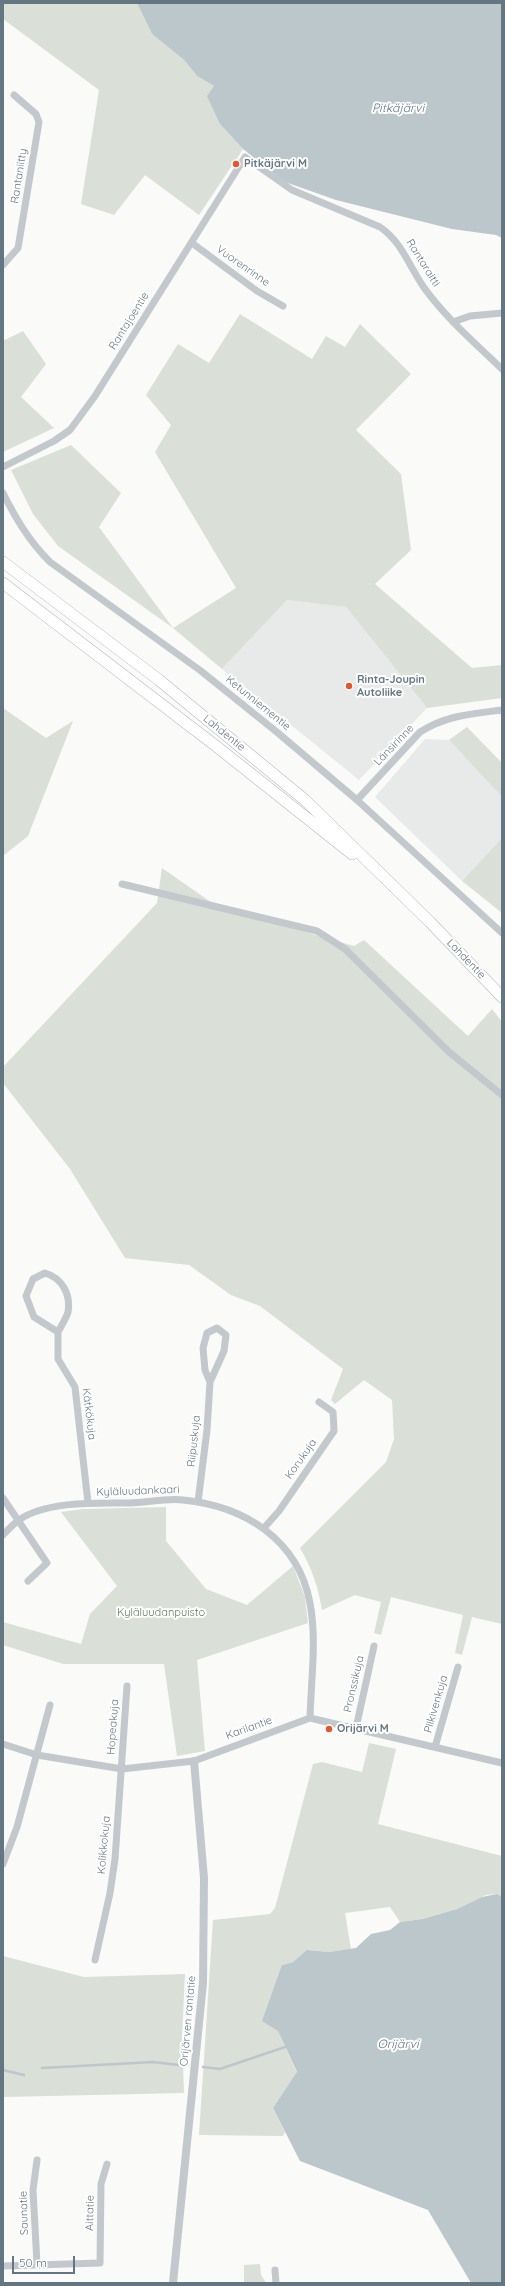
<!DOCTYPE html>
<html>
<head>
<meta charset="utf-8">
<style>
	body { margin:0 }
	#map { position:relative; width:505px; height:2286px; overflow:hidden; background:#fafaf8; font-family:Quicksand,sans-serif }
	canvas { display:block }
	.frame { position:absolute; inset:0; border:4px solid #657683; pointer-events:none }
	.scale { position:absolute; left:12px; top:2256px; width:63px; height:18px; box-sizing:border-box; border:2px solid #657683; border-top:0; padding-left:5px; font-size:12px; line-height:14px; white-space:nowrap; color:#657683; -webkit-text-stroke:3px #fff; paint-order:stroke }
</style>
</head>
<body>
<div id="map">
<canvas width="505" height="2286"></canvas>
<div class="frame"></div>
<div class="scale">50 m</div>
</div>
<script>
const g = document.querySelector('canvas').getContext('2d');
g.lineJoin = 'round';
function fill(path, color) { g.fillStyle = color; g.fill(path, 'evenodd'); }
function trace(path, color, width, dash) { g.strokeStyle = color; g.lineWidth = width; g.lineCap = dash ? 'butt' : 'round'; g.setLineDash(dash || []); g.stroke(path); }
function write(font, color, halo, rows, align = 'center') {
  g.font = font + ' Quicksand,sans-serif'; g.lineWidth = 4; g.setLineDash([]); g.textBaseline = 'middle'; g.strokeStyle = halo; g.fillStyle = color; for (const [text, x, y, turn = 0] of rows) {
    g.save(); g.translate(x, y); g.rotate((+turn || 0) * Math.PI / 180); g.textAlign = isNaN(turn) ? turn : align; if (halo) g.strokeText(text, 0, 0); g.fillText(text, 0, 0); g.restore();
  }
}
const built = new Path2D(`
	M 287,600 L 346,607 L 427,708 L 359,780 L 222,669 Z
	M 425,739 L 449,740 L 502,797 L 502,838 L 462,881 L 375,797 Z`);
const green = new Path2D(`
	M 3,3 L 137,3 L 152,34 L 184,60 L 197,76 L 214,86 L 220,124 L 243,149 L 199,215 L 145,175 L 114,215 L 81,204 L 99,90 L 3,19 Z
	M 240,314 L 312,359 L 326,336 L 345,347 L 360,324 L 411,374 L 356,430 L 401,474 L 411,550 L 375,584 L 472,668 L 502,665 L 502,698 L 427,708 L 346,607 L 287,600 L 222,669 L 173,628 L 58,546 L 33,514 L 11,470 L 71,445 L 121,493 L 99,527 L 173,628 L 236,588 L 155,452 L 171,425 L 146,395 L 178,344 L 209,363 Z
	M 23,331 L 46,364 L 21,397 L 54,428 L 3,452 L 3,341 Z
	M 3,708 L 46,738 L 73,721 L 28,836 L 3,856 Z
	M 467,727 L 502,763 L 502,797 L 449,740 Z
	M 502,838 L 502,913 L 462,881 Z
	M 162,868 L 218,907 L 354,946 L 364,940 L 468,1036 L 492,1009 L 502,1022 L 502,1624 L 472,1617 L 462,1655 L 455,1653 L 463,1615 L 391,1597 L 381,1635 L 374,1633 L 381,1602 L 355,1595 L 322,1610 C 318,1587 312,1568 300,1548 L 386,1462 L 394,1439 L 392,1400 L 364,1380 L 335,1404 L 331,1400 L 343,1369 L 260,1306 L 231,1295 L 189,1265 L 125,1258 L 70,1169 L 3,1083 L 3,1067 L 157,903 Z
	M 166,1507 L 166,1541 L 206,1589 L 247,1605 L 293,1566 L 305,1597 L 308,1623 L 197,1660 L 205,1751 L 177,1756 L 164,1664 L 63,1664 L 3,1645 L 3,1622 L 81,1644 L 90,1614 L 117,1586 L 61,1512 L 83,1509 Z
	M 369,1743 L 396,1749 L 378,1824 L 502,1856 L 502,1897 L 497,1894 L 486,1895 L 457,1909 L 421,1919 L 400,1922 L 390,1907 L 345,1913 L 351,1949 L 329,1952 L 308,1950 L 293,1962 L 282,1965 L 278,2031 L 297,2073 L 273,2108 L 285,2132 L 283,2136 L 199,2135 L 213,1920 L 270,1914 L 275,1908 L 313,1764 L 322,1762 L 362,1772 Z
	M 3,1956 L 84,1977 L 185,1974 L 182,2037 L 184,2093 L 3,2097 Z
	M 260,2264 L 261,2275 L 266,2283 L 244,2283 L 244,2265 Z`);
const water = new Path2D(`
	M 137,3 L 502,3 L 502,238 L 496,235 L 452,229 L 336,200 L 285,182 L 243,149 L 220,124 L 207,96 L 214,86 L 197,76 L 184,60 L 152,34 Z
	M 497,1894 L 502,1897 L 502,2283 L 471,2283 L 428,2210 L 300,2161 L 273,2108 L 297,2072 L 278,2031 L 262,2021 L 282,1965 L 293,1962 L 307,1950 L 329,1952 L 356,1948 L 371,1934 L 390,1930 L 400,1922 L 422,1919 L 457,1909 L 482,1897 Z`);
const stream = new Path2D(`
	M 187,2065 L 188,2065
	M 203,2067 L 220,2069 L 285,2047
	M 42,2068 L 153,2062 L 179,2065
	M 3,2070 L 24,2075`);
const minor = new Path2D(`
	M 192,243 L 257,291 L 283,306
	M 3,265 L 18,248 L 39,122 L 36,114 L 14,95
	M 453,322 L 470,316 L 502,313
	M 3,467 L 54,441 L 70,430 L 95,396 L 245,157 L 292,190 L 380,227 C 403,243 409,267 425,289 C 447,319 475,343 502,369
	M 3,493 C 16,519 29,541 50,562 L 201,671 L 278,733 L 357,800 L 502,933
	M 357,800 L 420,732 C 447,715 471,714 502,710
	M 122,884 L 317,931 L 345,949 L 449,1052 L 502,1095
	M 58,1332 C 61,1326 66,1319 68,1312 C 71,1294 62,1278 45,1273 L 33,1279 L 26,1296 L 34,1317 L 58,1332 L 58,1359 L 75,1387 L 88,1503
	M 3,1498 L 47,1563 L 28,1581
	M 198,1502 L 207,1430 L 210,1382 L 205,1370 L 203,1348 L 207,1333 L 217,1328 L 226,1335 L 224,1351 L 210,1382
	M 264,1528 L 279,1511 L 334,1431 L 333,1412 L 319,1402
	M 3,1535 C 8,1530 13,1524 19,1520 C 46,1501 96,1503 128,1503 C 146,1503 165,1498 183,1500 C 244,1506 298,1539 310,1603 C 317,1641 311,1679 310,1718
	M 356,1728 L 374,1646
	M 3,1744 L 37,1755 L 122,1769 L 194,1761 L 310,1718 L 502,1763
	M 435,1747 L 458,1667
	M 3,1864 L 17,1827 L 50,1705
	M 95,1960 L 110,1893 L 115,1859 L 127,1686
	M 37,2160 L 33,2190 L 37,2264
	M 3,2266 L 100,2263 L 101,2184 L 107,2164
	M 275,2270 L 276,2283`);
const tertiary = new Path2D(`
	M 173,2283 L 203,1983 L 204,1878 L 194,1761`);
const trunk = new Path2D(`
	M 3,562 L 159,680 L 305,800 L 430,922 L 502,997
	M 3,583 L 216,746 L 352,854`);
const markers = [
	[236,164,4,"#e4572e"],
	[349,686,4,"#e4572e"],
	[329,1729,4,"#e4572e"]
];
const poiNames = [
	["Pitkäjärvi M",244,164],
	["Rinta-Joupin",357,680],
	["Autoliike",357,693],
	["Orijärvi M",337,1729]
];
const streetNames = [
	["Rantaniitty",19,176,-81],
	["Rantaraitti",423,263,58],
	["Vuorenrinne",243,266,35],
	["Rantajoentie",129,321,-58],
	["Ketunniementie",258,703,39],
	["Lahdentie",224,733,39],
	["Länsirinne",394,745,-46],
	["Lahdentie",466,959,46],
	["Kätkökuja",89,1414,83],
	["Riipuskuja",194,1441,-84],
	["Korukuja",301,1459,-55],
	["Kyläluudankaari",138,1491,-2],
	["Pronssikuja",354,1684,-77],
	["Piikivenkuja",436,1704,-74],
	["Hopeakuja",113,1727,-86],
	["Karilantie",249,1728,-20],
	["Kolikkokuja",104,1845,-85],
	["Orijärven rantatie",188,2021,-85],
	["Saunatie",24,2213,-92],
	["Aittatie",90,2213,-89]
];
const parkNames = [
	["Kyläluudanpuisto",161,1613]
];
const waterNames = [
	["Pitkäjärvi",398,108],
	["Orijärvi",398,2044]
];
fill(built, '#e8e9e9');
fill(green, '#dadfd7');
fill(water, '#bbc7cb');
trace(stream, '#bbc7cb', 2.5);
trace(trunk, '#b4b9bd', 12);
trace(minor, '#c3c8cc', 7);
trace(tertiary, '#c3c8cc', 8);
trace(trunk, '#fff', 11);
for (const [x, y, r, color] of markers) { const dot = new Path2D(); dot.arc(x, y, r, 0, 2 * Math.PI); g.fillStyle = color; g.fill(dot); trace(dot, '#fff', 1.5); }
write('bold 11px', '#657683', '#fff', poiNames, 'left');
write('11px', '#657683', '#fff', streetNames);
write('11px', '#687a64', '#fff', parkNames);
write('italic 12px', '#60757c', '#fff', waterNames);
</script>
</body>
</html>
